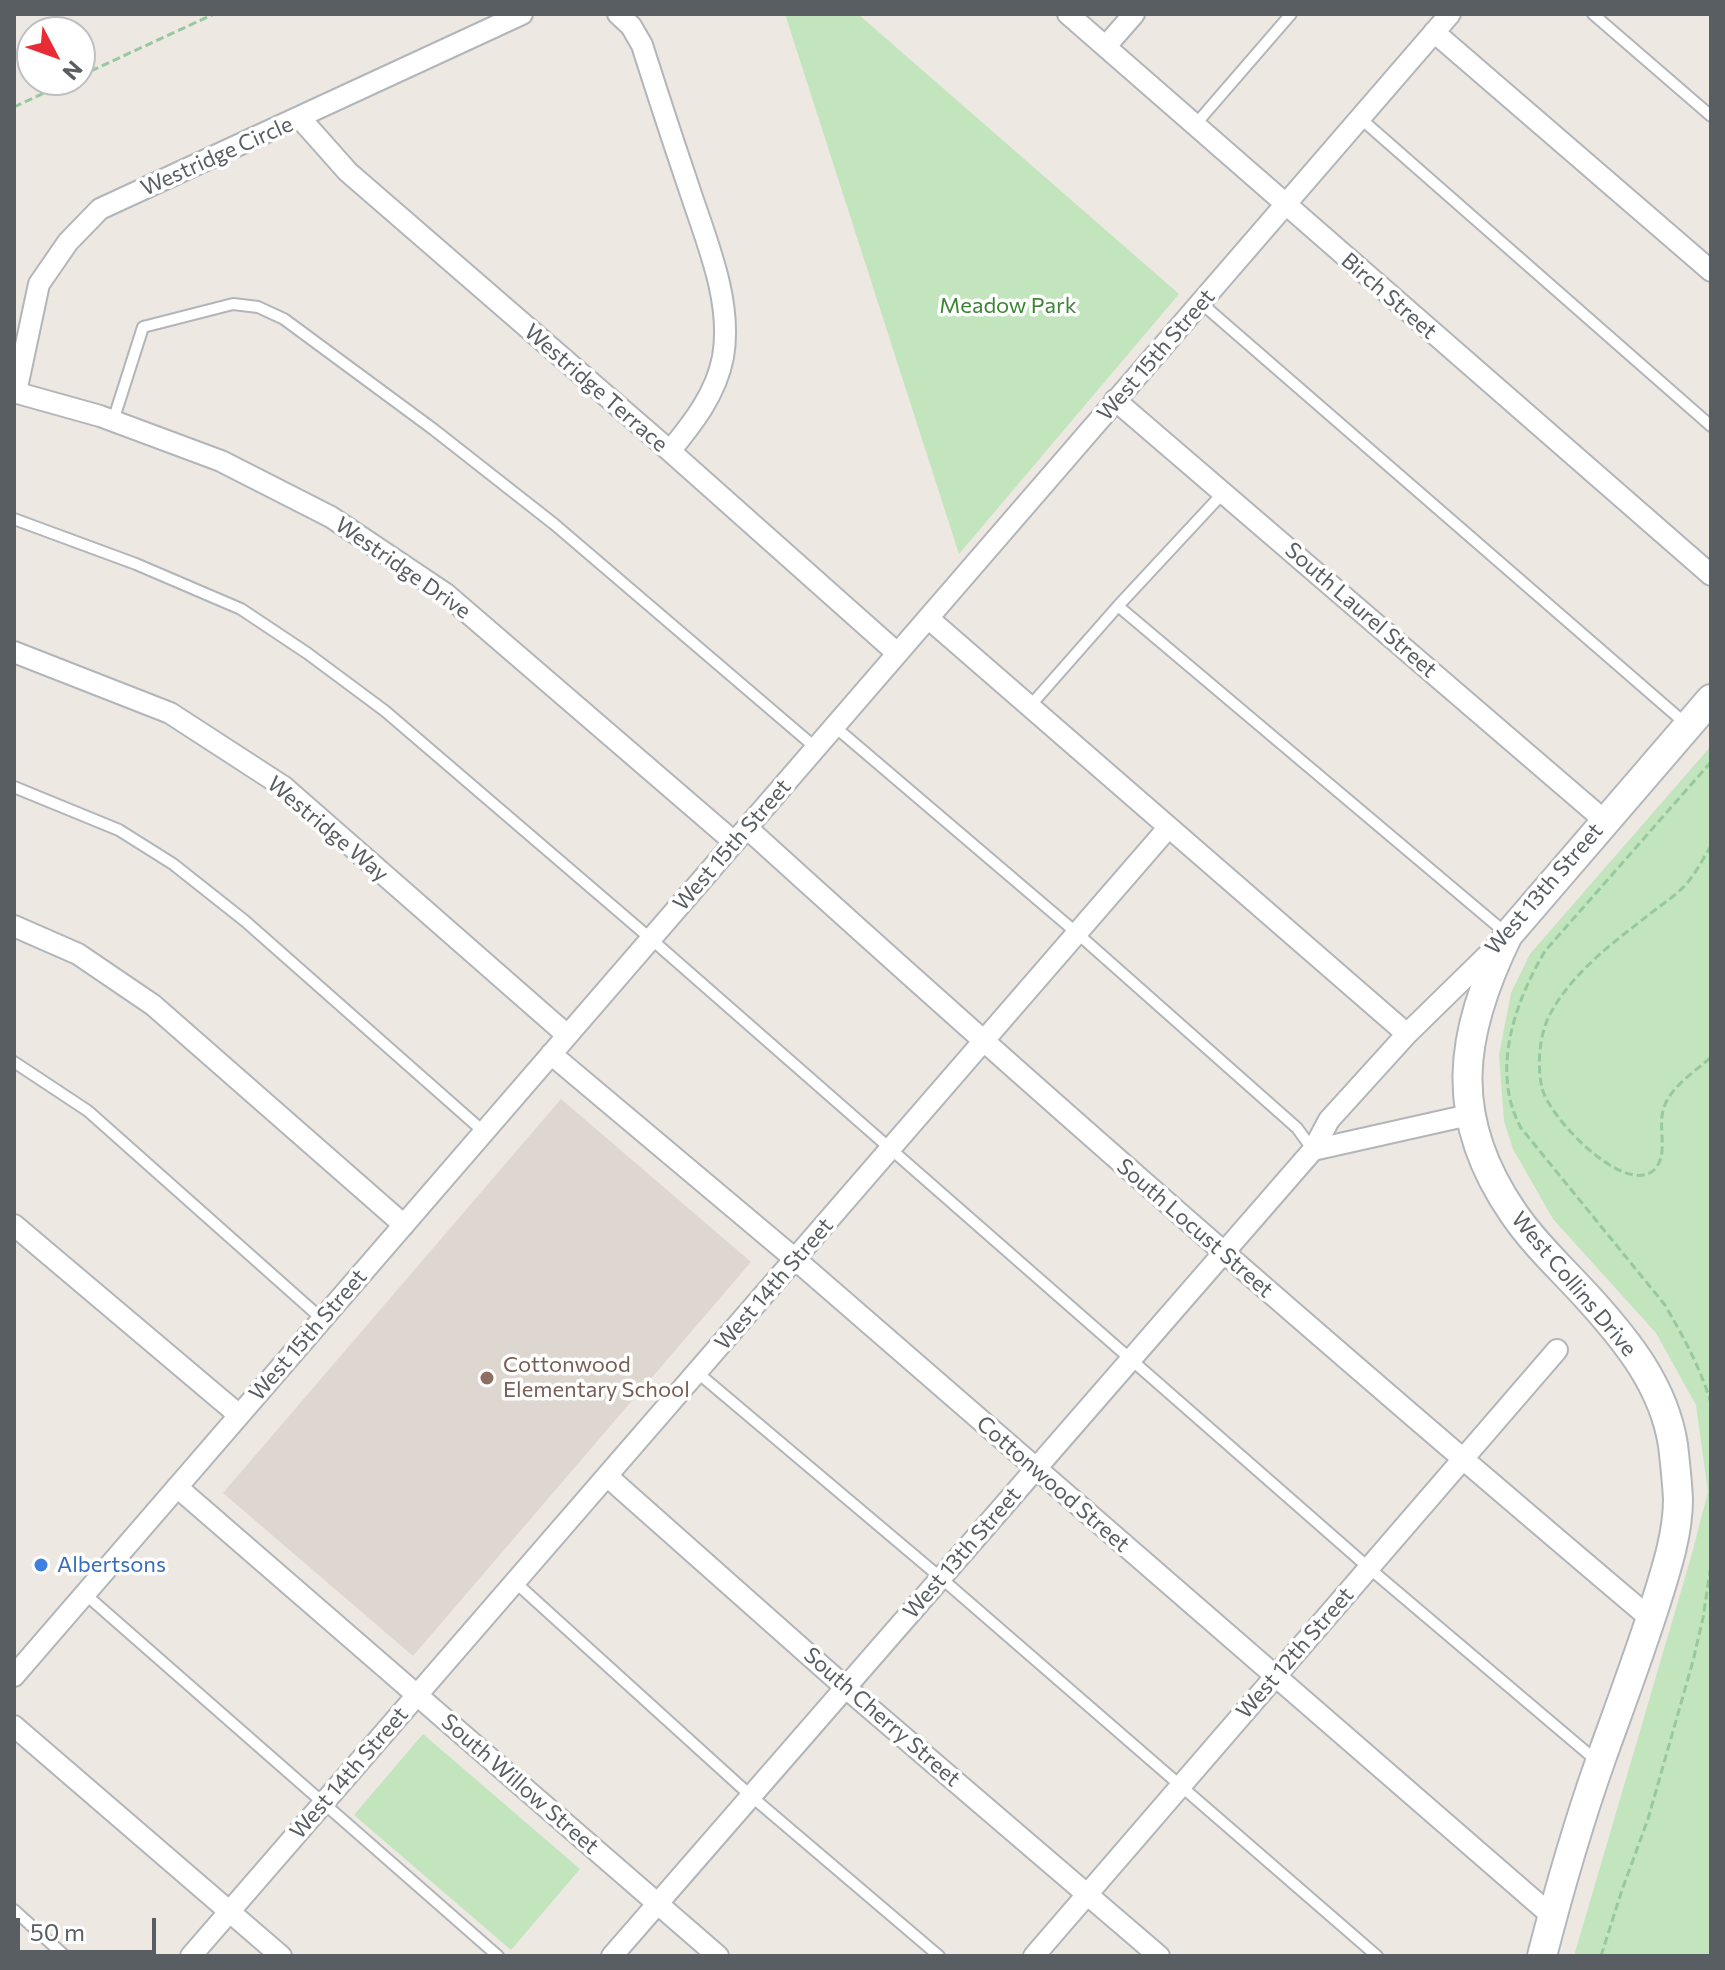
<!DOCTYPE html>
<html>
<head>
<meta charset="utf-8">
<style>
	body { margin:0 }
	#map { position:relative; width:1725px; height:1970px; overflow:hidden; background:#ede8e1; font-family:Commissioner,sans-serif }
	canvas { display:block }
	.frame { position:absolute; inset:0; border:16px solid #595e62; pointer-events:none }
	.north { position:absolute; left:16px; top:16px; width:80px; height:80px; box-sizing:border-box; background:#fff; border:2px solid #bdbfc0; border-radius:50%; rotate:131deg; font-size:22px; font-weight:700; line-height:32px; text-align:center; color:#595e62 }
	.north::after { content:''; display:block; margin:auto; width:28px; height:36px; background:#e82b35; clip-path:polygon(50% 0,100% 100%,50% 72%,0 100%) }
	.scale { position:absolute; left:16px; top:1918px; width:140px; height:36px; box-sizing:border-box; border:4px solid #595e62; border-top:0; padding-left:10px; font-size:24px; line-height:28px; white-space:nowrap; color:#595e62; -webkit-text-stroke:6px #fff; paint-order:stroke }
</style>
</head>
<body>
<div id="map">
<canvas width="1725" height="1970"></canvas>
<div class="frame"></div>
<div class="north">N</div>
<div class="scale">50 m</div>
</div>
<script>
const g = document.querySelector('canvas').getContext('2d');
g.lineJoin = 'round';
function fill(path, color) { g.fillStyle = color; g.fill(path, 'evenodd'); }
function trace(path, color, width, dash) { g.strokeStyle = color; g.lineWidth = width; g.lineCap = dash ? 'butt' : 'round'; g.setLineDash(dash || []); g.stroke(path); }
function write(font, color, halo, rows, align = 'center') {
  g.font = font + ' Commissioner,sans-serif'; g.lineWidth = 7; g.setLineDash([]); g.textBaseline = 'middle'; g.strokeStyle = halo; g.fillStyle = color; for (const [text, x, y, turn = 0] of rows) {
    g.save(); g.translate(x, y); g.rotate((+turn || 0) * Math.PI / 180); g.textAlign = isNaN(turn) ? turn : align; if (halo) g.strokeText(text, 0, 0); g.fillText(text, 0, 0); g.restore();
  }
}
const education = new Path2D(`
	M 561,1099 L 751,1262 L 413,1656 L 223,1493 Z`);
const green = new Path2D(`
	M 785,14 L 858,14 L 1179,294 L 959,554 Z
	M 1711,746 L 1711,1956 L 1574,1956 L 1691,1557 L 1708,1492 L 1696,1405 L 1656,1333 L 1553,1219 L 1513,1149 L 1504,1121 L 1499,1055 L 1511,993 L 1530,954 Z
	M 423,1734 L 580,1869 L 511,1950 L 354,1815 Z`);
const path = new Path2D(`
	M 80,76 L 214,14
	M 14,107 L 72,80
	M 1711,762 L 1545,951 C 1515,1002 1490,1071 1521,1128 L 1665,1305 C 1684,1338 1700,1367 1711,1403
	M 1711,846 C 1704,857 1697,871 1688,882 C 1678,894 1664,903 1651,913 C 1613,943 1572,972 1549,1016 C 1539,1037 1537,1066 1542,1088 C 1548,1116 1624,1197 1654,1170 C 1669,1155 1658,1129 1663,1111 C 1668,1088 1695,1072 1711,1057
	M 1601,1956 L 1622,1890 L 1648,1819 L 1693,1661 L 1703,1618 L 1711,1565`);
const lane = new Path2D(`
	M 1593,14 L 1711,116
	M 1360,118 L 1711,426
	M 1195,125 L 1291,14
	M 1201,303 L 1686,724
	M 113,421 L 143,327 L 233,304 L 258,307 L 284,319 L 433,429 L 554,524 L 816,748
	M 14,519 L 136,564 L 241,609 L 307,653 L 385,711 L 651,939 L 1369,1568 L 1598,1762
	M 1118,606 L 1507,934
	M 1030,706 L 1118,606 L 1224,492
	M 834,726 L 1078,934 L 1297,1128 L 1313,1150
	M 14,787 L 119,830 L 173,864 L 245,921 L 484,1132
	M 14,1062 L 88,1111 L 322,1319
	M 698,1373 L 941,1578 L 1377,1956
	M 515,1582 L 751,1796 L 939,1956
	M 85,1594 L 498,1956
	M 14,1910 L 65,1956`);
const street = new Path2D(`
	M 618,14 L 631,26 L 642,45 C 657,92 672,138 688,185 C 705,238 733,300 723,357 C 716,394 693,423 670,451
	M 1068,14 L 1711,575
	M 1434,32 L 1711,271
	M 1106,46 L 1134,14
	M 300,118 L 348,172 L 670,451 L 897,653
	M 14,392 L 100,416 L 221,461 L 331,517 L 446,594 L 734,842
	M 16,392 L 39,284 L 68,242 L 100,209 L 522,14
	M 1115,400 L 1605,821
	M 928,618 L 1407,1034
	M 14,652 L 170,713 L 284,787 L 567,1035
	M 747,828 C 1043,1097 1345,1360 1651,1619
	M 14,926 L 78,954 L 153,1005 L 404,1225
	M 551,1054 L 795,1259 L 1552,1916
	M 1313,1150 L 1469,1115
	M 14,1225 L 239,1415
	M 607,1476 L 845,1687 L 1159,1956
	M 177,1487 L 718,1956
	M 14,1676 L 1450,14
	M 14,1726 L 281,1956
	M 191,1956 L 1168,828
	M 612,1956 L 1313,1150 L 1329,1120 L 1407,1034 L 1500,943
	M 1034,1956 L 1557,1350`);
const secondary = new Path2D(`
	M 1542,1956 C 1559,1890 1578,1824 1601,1759 C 1620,1706 1640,1653 1657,1599 C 1667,1567 1678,1533 1678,1499 C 1677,1481 1675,1462 1673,1445 C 1664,1387 1628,1342 1590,1300 C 1565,1272 1535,1245 1514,1214 C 1447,1117 1459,1035 1508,935 L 1711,699`);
const markers = [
	[487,1378,8,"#8d6e63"],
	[41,1565,8,"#3f7fe0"]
];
const streetNames = [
	["Westridge Circle",217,156,-24],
	["Birch Street",1389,296,41],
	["West 15th Street",1156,355,-49],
	["Westridge Terrace",596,388,41],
	["Westridge Drive",403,568,35],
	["South Laurel Street",1361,610,41],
	["Westridge Way",328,829,40],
	["West 15th Street",732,845,-49],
	["West 13th Street",1544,889,-49],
	["South Locust Street",1195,1228,41],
	["West 14th Street",774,1284,-49],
	["West Collins Drive",1574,1284,50],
	["West 15th Street",308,1335,-49],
	["Cottonwood Street",1053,1484,41],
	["West 13th Street",962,1553,-49],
	["West 12th Street",1295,1653,-49],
	["South Cherry Street",882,1717,41],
	["West 14th Street",349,1773,-49],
	["South Willow Street",520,1784,41]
];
const parkNames = [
	["Meadow Park",1008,306]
];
const educationNames = [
	["Cottonwood",503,1365],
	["Elementary School",503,1390]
];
const shopNames = [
	["Albertsons",57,1565]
];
fill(education, '#ddd7cf');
fill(green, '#c2e5bd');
trace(lane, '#b2b5b9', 14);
trace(street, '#b2b5b9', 24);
trace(secondary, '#b3b7bc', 32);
trace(path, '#97c89f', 3, [8, 4]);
trace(lane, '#fff', 10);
trace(street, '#fff', 20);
trace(secondary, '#fff', 28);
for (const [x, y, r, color] of markers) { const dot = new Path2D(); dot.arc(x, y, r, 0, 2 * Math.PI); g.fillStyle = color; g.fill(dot); trace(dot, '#fff', 3); }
write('22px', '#595e62', '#fff', streetNames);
write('22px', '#3c8535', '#fff', parkNames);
write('22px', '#785e54', '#fff', educationNames, 'left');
write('22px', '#366cbe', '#fff', shopNames, 'left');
</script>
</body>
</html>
